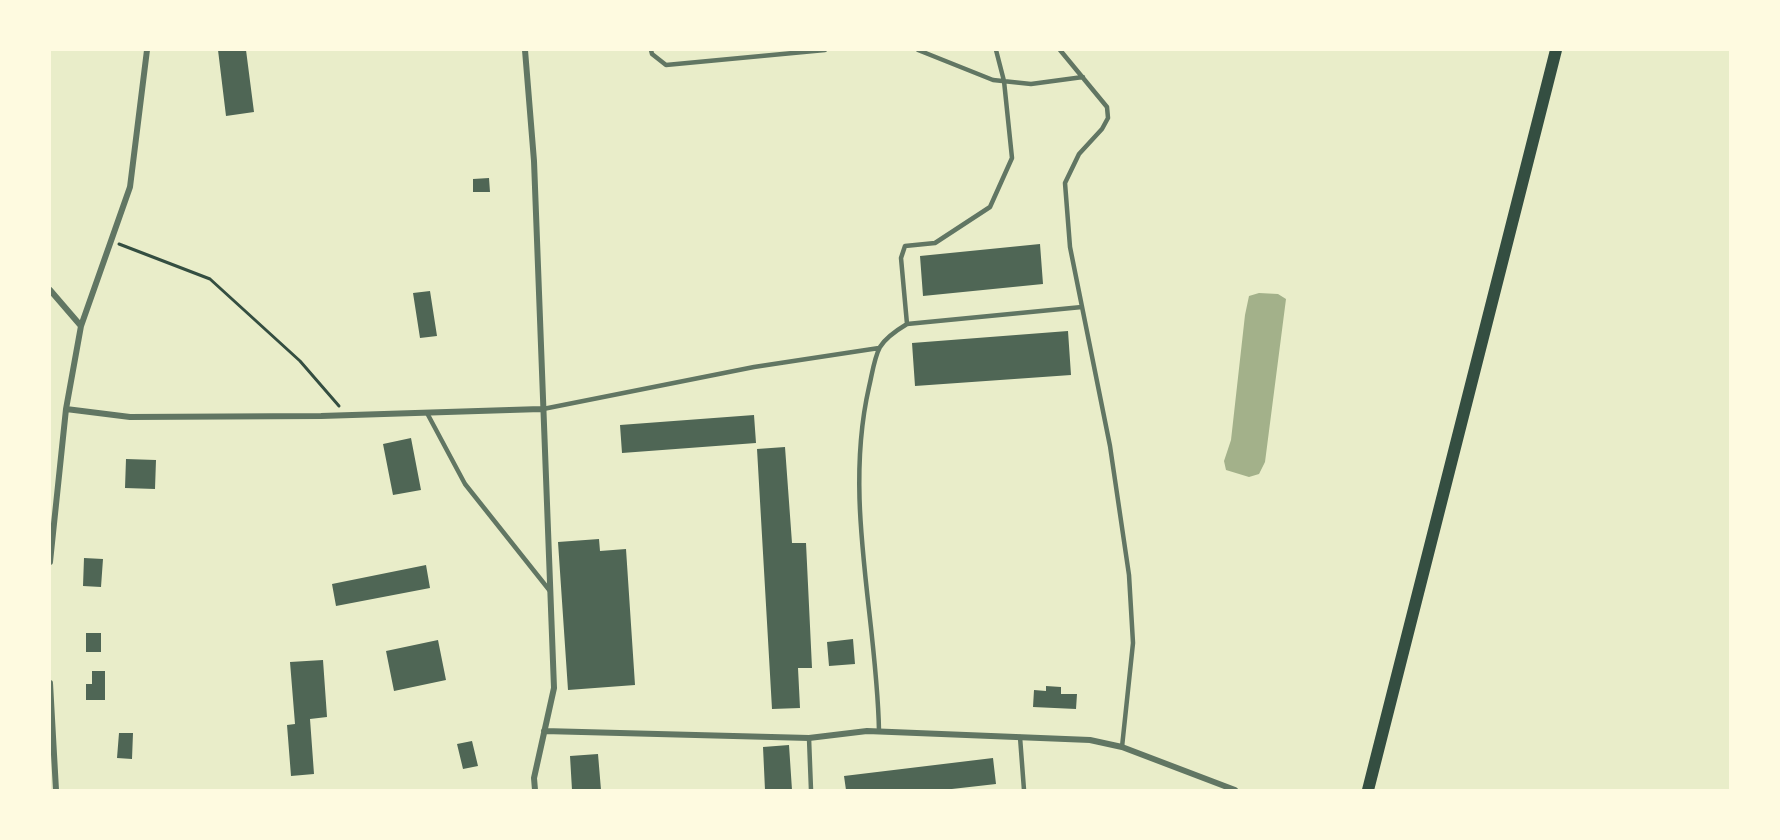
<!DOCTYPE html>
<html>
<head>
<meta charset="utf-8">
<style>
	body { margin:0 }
	#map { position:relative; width:1780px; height:840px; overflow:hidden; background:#e9edc9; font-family:Rubik,sans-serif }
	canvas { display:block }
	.frame { position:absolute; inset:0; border:51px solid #fefae0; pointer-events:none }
</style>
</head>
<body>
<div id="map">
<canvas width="1780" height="840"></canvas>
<div class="frame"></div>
</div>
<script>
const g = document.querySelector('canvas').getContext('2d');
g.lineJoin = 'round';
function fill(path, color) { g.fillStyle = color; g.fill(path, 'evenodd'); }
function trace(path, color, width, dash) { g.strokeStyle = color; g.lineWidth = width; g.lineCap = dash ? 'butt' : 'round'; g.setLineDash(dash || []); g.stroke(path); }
const water = new Path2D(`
	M 1259,293 L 1278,294 L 1286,299 L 1265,462 L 1259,474 L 1249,477 L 1226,470 L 1224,461 L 1231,440 L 1245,315 L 1249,296 Z`);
const building = new Path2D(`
	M 218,50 L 246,50 L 254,112 L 226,116 Z
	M 489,178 L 490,192 L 473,192 L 473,179 Z
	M 1040,244 L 1043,284 L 923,296 L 920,256 Z
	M 430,291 L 437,336 L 420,338 L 413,293 Z
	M 1068,331 L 1071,375 L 915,386 L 912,343 Z
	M 754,415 L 756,443 L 622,453 L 620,425 Z
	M 411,438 L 421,490 L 393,495 L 383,444 Z
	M 785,447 L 792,543 L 806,543 L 812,668 L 798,668 L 800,708 L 772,709 L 757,449 Z
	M 126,459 L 156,460 L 155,489 L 125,488 Z
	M 599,539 L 600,551 L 626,549 L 635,685 L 568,690 L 558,542 Z
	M 84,558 L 103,559 L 101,587 L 83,586 Z
	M 426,565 L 430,588 L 336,606 L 332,584 Z
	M 86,633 L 101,633 L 101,652 L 86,652 Z
	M 853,639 L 855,664 L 829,666 L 827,642 Z
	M 438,640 L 446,680 L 394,691 L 386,651 Z
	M 323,660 L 327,717 L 310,719 L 314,774 L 291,776 L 287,725 L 295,724 L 290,662 Z
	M 92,671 L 105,671 L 105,700 L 86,700 L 86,684 L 92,684 Z
	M 1046,686 L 1061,687 L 1061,694 L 1077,694 L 1076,709 L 1033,707 L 1034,690 L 1046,691 Z
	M 119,733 L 133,733 L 132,759 L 117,758 Z
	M 472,741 L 478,766 L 463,769 L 457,744 Z
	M 789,745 L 792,790 L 765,790 L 763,747 Z
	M 598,754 L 601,790 L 572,790 L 570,756 Z
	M 993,758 L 996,784 L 943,790 L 846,790 L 844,776 Z`);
const path = new Path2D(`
	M 119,244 L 210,279 L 300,361 L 339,406`);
const service = new Path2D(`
	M 651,50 L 652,54 L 666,65 L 825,50
	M 918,50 L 993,80 L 1031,84 L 1083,77
	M 1060,50 L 1107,107 L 1108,118 L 1102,129 L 1079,154 L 1065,183 L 1070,247 L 1110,446 L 1129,575 L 1133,643 L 1122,747
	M 907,324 L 901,258 L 905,246 L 935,243 L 990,207 L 1012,158 L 1004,81 L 996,50
	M 543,409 L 754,367 L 879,348
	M 427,413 L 465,484 L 550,591
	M 879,731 C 877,617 843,501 869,387 C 872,375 874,358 880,347 C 886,337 897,330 907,324 L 1082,307
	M 1020,737 L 1024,790
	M 809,738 L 811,790`);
const minor = new Path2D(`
	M 525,50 L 534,161 L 554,688 L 534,778 L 535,790
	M 50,290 L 81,326 L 66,409 L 50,562
	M 81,326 L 130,187 L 147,50
	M 66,409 L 130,417 L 321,416 L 541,409
	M 50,683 L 56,790
	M 544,731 L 809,738 L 867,731 L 1090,740 L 1122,747 L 1235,790`);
const secondary = new Path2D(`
	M 1368,790 L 1556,50`);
fill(water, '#a3b18a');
fill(building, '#4f6655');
trace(path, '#344e41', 3);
trace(service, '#617663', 4.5);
trace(minor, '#617663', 6);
trace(secondary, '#344e41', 12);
</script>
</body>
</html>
